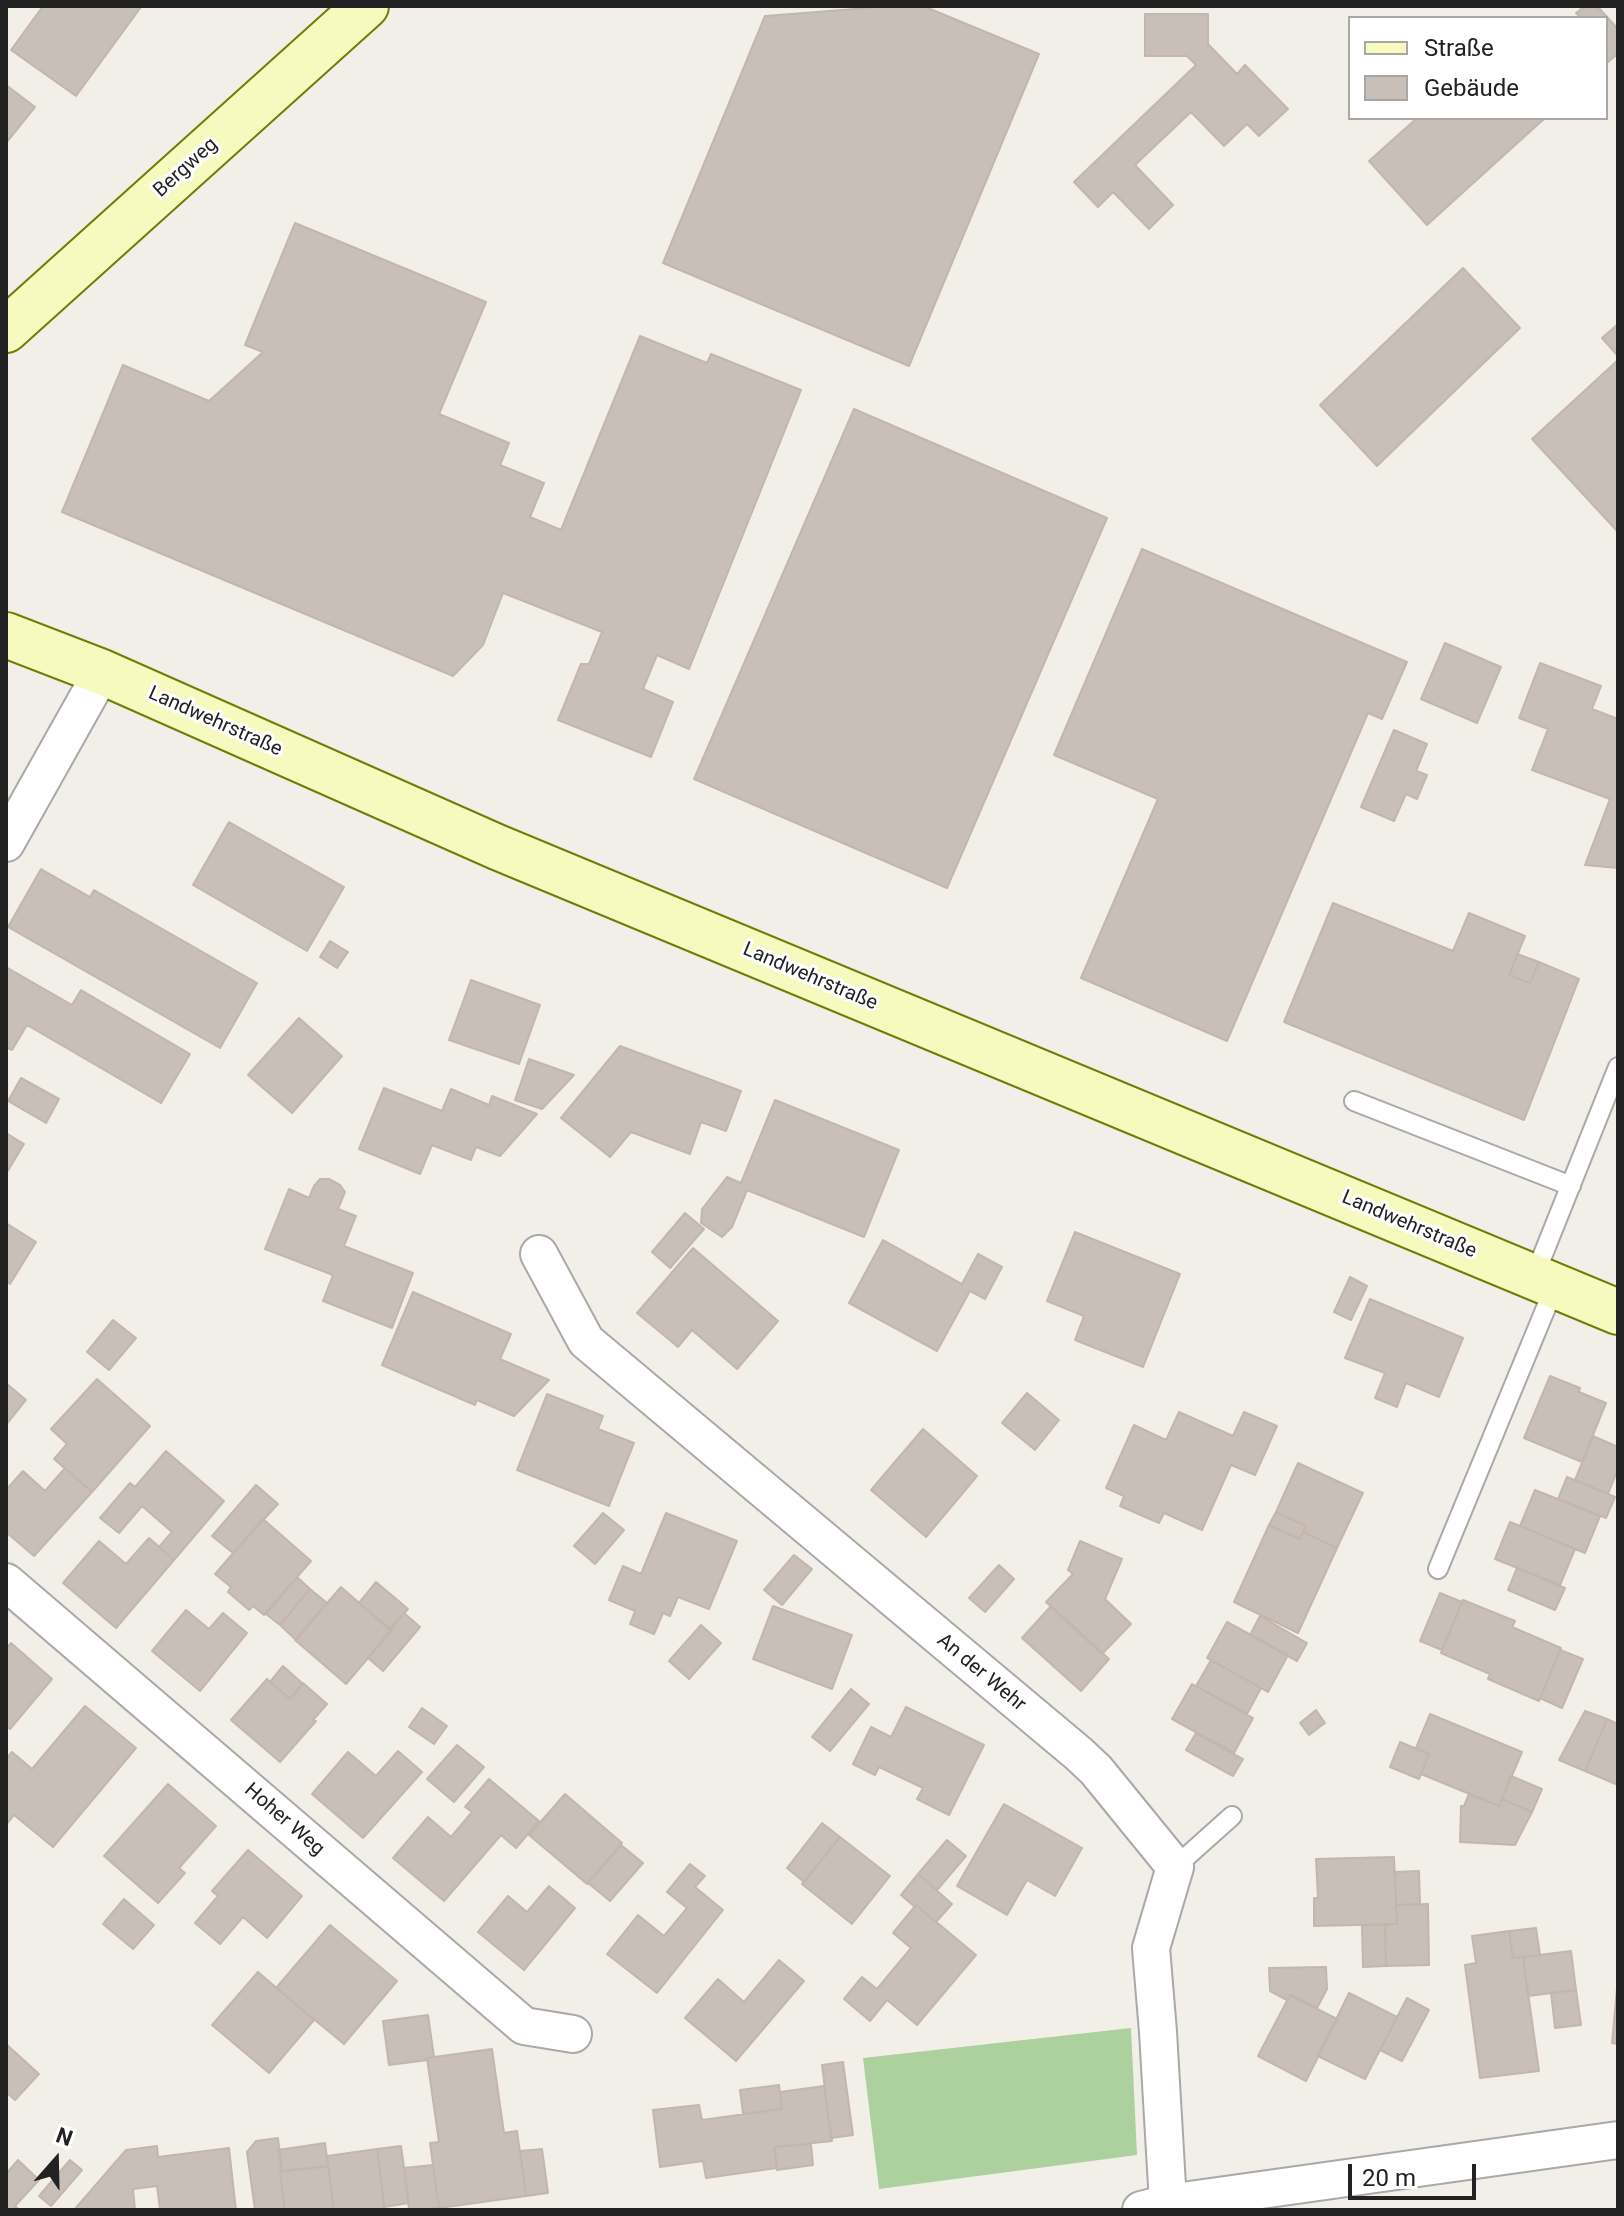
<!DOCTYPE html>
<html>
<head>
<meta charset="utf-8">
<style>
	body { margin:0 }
	#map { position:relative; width:1624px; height:2216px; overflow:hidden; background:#f2efe9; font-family:Roboto,sans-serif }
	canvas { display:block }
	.frame { position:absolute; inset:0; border:8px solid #222; pointer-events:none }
	.legend { position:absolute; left:1348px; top:16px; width:260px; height:104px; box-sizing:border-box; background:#fff; border:2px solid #a7a7a7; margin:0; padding:10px 14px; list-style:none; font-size:24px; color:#222 }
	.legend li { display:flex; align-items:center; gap:16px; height:40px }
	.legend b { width:40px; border:2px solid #a7a7a7 }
	.north { position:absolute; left:16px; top:2120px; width:80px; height:80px; -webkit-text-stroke:6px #fff; paint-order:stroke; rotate:20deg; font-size:22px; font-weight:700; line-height:32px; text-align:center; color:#222 }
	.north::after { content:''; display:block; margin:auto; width:28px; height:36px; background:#222; clip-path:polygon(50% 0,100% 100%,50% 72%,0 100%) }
	.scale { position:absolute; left:1348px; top:2164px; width:128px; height:36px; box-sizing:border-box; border:4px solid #222; border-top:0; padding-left:10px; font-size:24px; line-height:28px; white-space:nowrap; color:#222; -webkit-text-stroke:6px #fff; paint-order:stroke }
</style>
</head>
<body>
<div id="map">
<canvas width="1624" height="2216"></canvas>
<div class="frame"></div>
<ul class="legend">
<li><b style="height:10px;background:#f7fabf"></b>Straße</li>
<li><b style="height:22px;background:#c7bfb8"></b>Gebäude</li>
</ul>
<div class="north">N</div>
<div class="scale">20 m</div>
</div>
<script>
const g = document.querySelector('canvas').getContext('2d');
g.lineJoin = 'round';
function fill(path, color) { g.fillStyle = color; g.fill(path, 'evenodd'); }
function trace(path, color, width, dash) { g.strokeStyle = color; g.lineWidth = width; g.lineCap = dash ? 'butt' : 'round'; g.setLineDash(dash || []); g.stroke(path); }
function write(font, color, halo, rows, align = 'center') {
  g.font = font + ' Roboto,sans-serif'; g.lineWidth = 6; g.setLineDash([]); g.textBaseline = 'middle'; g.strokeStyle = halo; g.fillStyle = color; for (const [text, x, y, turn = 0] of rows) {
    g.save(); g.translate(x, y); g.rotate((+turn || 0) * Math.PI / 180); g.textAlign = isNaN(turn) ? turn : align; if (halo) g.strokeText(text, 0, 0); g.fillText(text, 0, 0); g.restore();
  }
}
const forest = new Path2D(`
	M 1131,2028 L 1137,2155 L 879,2189 L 863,2058 Z`);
const building = new Path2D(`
	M 43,6 L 139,6 L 141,7 L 76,96 L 11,50 Z
	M 893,6 L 923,6 L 1039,54 L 909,366 L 663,263 L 765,16 Z
	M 1585,6 L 1597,6 L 1618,29 L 1618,57 L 1616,55 L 1606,64 L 1606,18 L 1581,18 L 1576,13 Z
	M 1145,14 L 1208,14 L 1208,44 L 1237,74 L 1245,65 L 1288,109 L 1259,136 L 1247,124 L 1224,146 L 1191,112 L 1135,165 L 1173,205 L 1149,229 L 1113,192 L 1098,207 L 1074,182 L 1196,65 L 1187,56 L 1145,56 Z
	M 6,85 L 35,107 L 6,143 Z
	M 1417,118 L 1545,118 L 1427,225 L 1369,161 Z
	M 295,223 L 486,302 L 439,414 L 509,443 L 500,465 L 544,483 L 530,517 L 561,530 L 640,336 L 707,363 L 711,354 L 801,390 L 689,669 L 657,655 L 643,689 L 673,702 L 651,757 L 558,720 L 581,664 L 589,664 L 602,632 L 503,593 L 483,645 L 453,676 L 62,512 L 123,365 L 209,401 L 263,352 L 245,345 Z
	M 1463,268 L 1520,328 L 1377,466 L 1320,405 Z
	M 1618,324 L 1618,356 L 1602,338 Z
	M 1618,360 L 1618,532 L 1532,439 Z
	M 854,409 L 1107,518 L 947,888 L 694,779 Z
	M 1142,549 L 1407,662 L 1382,719 L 1368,713 L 1227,1041 L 1081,978 L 1158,799 L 1054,755 Z
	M 1445,643 L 1501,667 L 1477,723 L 1421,699 Z
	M 1540,663 L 1601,686 L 1592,709 L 1618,719 L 1618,868 L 1585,865 L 1610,799 L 1532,770 L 1548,729 L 1519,718 Z
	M 1394,730 L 1427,744 L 1416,771 L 1427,775 L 1417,799 L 1406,794 L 1394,821 L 1361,807 Z
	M 229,822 L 344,887 L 307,951 L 193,885 Z
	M 41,869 L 90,897 L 94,890 L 257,983 L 220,1048 L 8,927 Z
	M 1333,903 L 1453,951 L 1469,913 L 1525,936 L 1509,975 L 1530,983 L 1539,962 L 1579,979 L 1524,1120 L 1284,1022 Z
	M 330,941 L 348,952 L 337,968 L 320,957 Z
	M 1517,954 L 1539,962 L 1530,983 L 1509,975 Z
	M 6,967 L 72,1005 L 81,990 L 190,1054 L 161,1103 L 27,1025 L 12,1050 L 6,1047 Z
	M 471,980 L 540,1005 L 519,1064 L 449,1040 Z
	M 299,1018 L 342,1056 L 292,1113 L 248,1075 Z
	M 620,1046 L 741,1091 L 726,1131 L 701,1122 L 690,1154 L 631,1132 L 610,1157 L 561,1118 Z
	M 529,1059 L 574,1075 L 542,1109 L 515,1100 Z
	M 21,1078 L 59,1099 L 46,1123 L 8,1101 Z
	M 384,1088 L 442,1111 L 451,1089 L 489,1105 L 492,1096 L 537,1114 L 500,1156 L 476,1147 L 471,1160 L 432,1145 L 420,1174 L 359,1149 Z
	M 775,1100 L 899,1150 L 864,1237 L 747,1190 L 732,1227 L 722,1237 L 701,1223 L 702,1209 L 727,1177 L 741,1183 Z
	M 6,1133 L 24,1144 L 6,1174 Z
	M 320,1179 L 329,1179 L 340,1185 L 345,1192 L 338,1209 L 356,1216 L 344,1246 L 413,1273 L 392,1328 L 323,1301 L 333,1275 L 265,1249 L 289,1189 L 309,1198 L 314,1186 Z
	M 685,1213 L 704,1229 L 670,1268 L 652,1252 Z
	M 6,1223 L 36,1242 L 10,1284 L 6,1281 Z
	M 1075,1232 L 1180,1274 L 1143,1367 L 1075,1340 L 1084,1316 L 1047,1301 Z
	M 883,1240 L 962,1284 L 978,1254 L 1002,1267 L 985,1299 L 970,1291 L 937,1351 L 849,1303 Z
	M 693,1248 L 778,1321 L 737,1369 L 692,1330 L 678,1347 L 637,1313 Z
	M 1350,1277 L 1367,1286 L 1351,1320 L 1334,1312 Z
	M 413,1292 L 511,1334 L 500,1359 L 549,1380 L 514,1416 L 477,1400 L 475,1405 L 382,1365 Z
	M 1370,1299 L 1463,1338 L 1439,1397 L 1406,1383 L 1397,1407 L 1375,1398 L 1385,1373 L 1345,1358 Z
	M 113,1320 L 136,1338 L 109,1370 L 87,1352 Z
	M 1550,1376 L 1580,1388 L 1579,1392 L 1606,1403 L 1582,1462 L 1524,1438 Z
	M 97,1379 L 150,1426 L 92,1492 L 54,1459 L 67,1444 L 51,1429 Z
	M 7,1384 L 26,1400 L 6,1425 L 6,1385 Z
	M 1027,1393 L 1059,1420 L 1035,1450 L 1002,1423 Z
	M 547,1394 L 603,1416 L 598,1429 L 634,1443 L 609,1506 L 517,1470 Z
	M 1179,1412 L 1233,1436 L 1244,1412 L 1277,1426 L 1255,1475 L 1231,1465 L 1202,1530 L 1164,1513 L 1159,1523 L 1120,1506 L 1124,1496 L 1106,1488 L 1134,1425 L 1166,1440 Z
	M 923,1429 L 977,1476 L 926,1537 L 871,1490 Z
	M 1593,1436 L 1618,1447 L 1618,1469 L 1608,1494 L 1575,1480 Z
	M 166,1451 L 224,1501 L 174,1560 L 159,1547 L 172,1532 L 142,1506 L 119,1533 L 100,1518 L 130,1483 L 135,1487 Z
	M 1298,1463 L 1363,1493 L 1337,1548 L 1303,1532 L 1306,1526 L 1276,1512 Z
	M 65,1468 L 92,1492 L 34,1556 L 6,1532 L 6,1490 L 23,1471 L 45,1491 Z
	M 1567,1477 L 1615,1497 L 1606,1518 L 1558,1499 Z
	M 256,1485 L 278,1504 L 233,1553 L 212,1536 Z
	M 1535,1490 L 1600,1516 L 1585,1553 L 1520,1526 Z
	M 1276,1512 L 1306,1526 L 1300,1539 L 1269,1525 Z
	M 603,1513 L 624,1530 L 595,1564 L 574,1546 Z
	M 666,1513 L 737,1541 L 709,1609 L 678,1597 L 670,1616 L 663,1613 L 654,1634 L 630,1624 L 635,1611 L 609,1600 L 623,1566 L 641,1574 Z
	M 263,1519 L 311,1561 L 264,1615 L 253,1606 L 249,1610 L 228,1592 L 231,1587 L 215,1574 Z
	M 1510,1522 L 1575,1549 L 1560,1585 L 1495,1559 Z
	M 1269,1525 L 1300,1539 L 1303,1532 L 1337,1548 L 1298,1633 L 1234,1602 Z
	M 149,1538 L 174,1560 L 116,1628 L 63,1583 L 99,1541 L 126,1564 Z
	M 1080,1541 L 1122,1559 L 1105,1599 L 1131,1624 L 1102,1654 L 1046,1602 L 1073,1574 L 1068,1570 Z
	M 794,1555 L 812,1569 L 782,1605 L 764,1590 Z
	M 999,1565 L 1014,1579 L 985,1612 L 969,1598 Z
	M 1517,1568 L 1565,1588 L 1555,1610 L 1508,1590 Z
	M 297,1577 L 310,1589 L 280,1625 L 266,1614 Z
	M 376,1582 L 408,1609 L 390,1629 L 359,1603 Z
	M 341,1587 L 391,1631 L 346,1684 L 295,1640 Z
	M 310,1589 L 327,1603 L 296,1640 L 280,1625 Z
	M 1440,1593 L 1462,1602 L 1442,1650 L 1420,1641 Z
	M 1463,1600 L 1515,1621 L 1512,1627 L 1561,1648 L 1539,1701 L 1488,1679 L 1490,1674 L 1441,1653 Z
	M 773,1606 L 852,1635 L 832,1689 L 753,1659 Z
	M 1051,1606 L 1109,1659 L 1081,1691 L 1022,1638 Z
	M 186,1610 L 209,1629 L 223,1613 L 247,1633 L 200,1691 L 152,1651 Z
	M 404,1613 L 420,1627 L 383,1671 L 368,1658 Z
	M 1260,1616 L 1307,1643 L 1297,1661 L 1250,1635 Z
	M 1227,1622 L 1288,1655 L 1268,1692 L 1207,1658 Z
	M 701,1625 L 721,1643 L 689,1679 L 669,1661 Z
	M 11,1643 L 52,1679 L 10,1729 L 6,1726 L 6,1649 Z
	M 1560,1650 L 1583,1659 L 1562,1708 L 1540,1698 Z
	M 1211,1660 L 1261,1688 L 1247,1714 L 1196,1686 Z
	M 283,1666 L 303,1684 L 290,1699 L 270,1682 Z
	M 267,1679 L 290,1699 L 303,1683 L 327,1704 L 313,1720 L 316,1721 L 280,1762 L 231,1720 Z
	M 1192,1684 L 1253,1718 L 1234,1753 L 1172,1719 Z
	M 851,1689 L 869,1704 L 830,1751 L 812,1737 Z
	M 85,1706 L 136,1748 L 53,1847 L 14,1815 L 6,1825 L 6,1759 L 12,1752 L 32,1769 Z
	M 906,1707 L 984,1745 L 949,1815 L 917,1799 L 923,1788 L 879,1767 L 875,1775 L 853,1764 L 871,1727 L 891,1737 Z
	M 422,1708 L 447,1726 L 434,1744 L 409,1727 Z
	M 1316,1710 L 1325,1723 L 1309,1735 L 1300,1723 Z
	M 1585,1711 L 1607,1719 L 1585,1771 L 1559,1760 Z
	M 1430,1714 L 1522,1752 L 1499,1806 L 1421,1774 L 1429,1754 L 1416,1748 Z
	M 1607,1719 L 1618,1724 L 1618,1785 L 1585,1771 Z
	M 1196,1733 L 1243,1759 L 1233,1776 L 1186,1750 Z
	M 1400,1742 L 1429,1754 L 1419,1779 L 1390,1767 Z
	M 457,1745 L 484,1767 L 454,1802 L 427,1779 Z
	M 398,1751 L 422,1772 L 363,1838 L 312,1794 L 348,1752 L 376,1776 Z
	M 1511,1776 L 1542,1789 L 1532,1812 L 1502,1799 Z
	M 489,1779 L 539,1821 L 516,1848 L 501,1835 L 444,1901 L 393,1858 L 428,1817 L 451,1837 L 472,1812 L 465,1807 Z
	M 168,1784 L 216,1826 L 179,1868 L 185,1873 L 158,1903 L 104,1856 Z
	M 565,1794 L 622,1843 L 587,1884 L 529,1835 Z
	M 1469,1794 L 1499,1806 L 1502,1799 L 1532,1812 L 1515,1845 L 1460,1842 L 1461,1806 L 1464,1806 Z
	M 1004,1804 L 1082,1848 L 1055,1896 L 1027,1880 L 1007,1915 L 957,1886 Z
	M 822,1823 L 840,1837 L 804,1882 L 787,1868 Z
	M 840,1837 L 890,1876 L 852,1924 L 802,1884 Z
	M 947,1840 L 966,1856 L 937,1890 L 918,1874 Z
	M 621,1845 L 643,1863 L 610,1901 L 588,1883 Z
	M 248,1850 L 302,1896 L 267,1938 L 243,1917 L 220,1944 L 195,1923 L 218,1896 L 212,1891 Z
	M 1394,1857 L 1397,1924 L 1314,1926 L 1314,1898 L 1318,1898 L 1316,1859 Z
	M 690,1864 L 705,1876 L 695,1887 L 723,1910 L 657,1993 L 607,1954 L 638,1915 L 664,1936 L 687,1908 L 667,1892 Z
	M 1419,1871 L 1420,1904 L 1396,1905 L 1395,1872 Z
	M 918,1874 L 952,1904 L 936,1922 L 916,1905 L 915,1907 L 901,1895 Z
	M 549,1886 L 575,1908 L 524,1970 L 478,1932 L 508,1896 L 527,1912 Z
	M 124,1899 L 154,1925 L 133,1949 L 103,1924 Z
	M 1428,1904 L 1429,1965 L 1386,1966 L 1385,1925 L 1397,1924 L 1396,1905 Z
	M 916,1905 L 976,1955 L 917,2025 L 887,2000 L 870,2021 L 844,1999 L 862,1977 L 877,1989 L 911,1948 L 893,1933 Z
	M 330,1925 L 397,1981 L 344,2044 L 276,1988 Z
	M 1362,1925 L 1385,1925 L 1386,1966 L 1363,1967 Z
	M 1536,1928 L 1540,1955 L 1513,1958 L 1509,1931 Z
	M 1509,1931 L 1513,1958 L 1523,1957 L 1539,2071 L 1480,2078 L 1465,1965 L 1476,1963 L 1472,1936 Z
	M 1571,1951 L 1576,1990 L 1528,1996 L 1523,1957 Z
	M 779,1960 L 804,1981 L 736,2061 L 685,2018 L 718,1979 L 744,2002 Z
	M 1326,1967 L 1327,1989 L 1317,2008 L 1290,1995 L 1287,2000 L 1270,1991 L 1269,1968 Z
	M 258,1972 L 314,2020 L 269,2073 L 212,2025 Z
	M 1618,1977 L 1618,2044 L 1612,2043 Z
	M 1576,1990 L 1581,2025 L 1555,2028 L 1551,1993 Z
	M 1349,1993 L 1397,2017 L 1365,2079 L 1318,2056 Z
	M 1290,1995 L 1337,2019 L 1306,2081 L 1258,2056 Z
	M 1407,1998 L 1429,2010 L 1402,2061 L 1380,2050 Z
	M 428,2015 L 434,2057 L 427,2058 L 428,2060 L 389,2065 L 383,2021 Z
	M 6,2044 L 39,2074 L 15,2100 L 6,2092 Z
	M 492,2049 L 504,2133 L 517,2131 L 526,2196 L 439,2208 L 430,2143 L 439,2142 L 427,2058 Z
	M 843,2062 L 853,2135 L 831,2138 L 822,2065 Z
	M 779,2085 L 782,2109 L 743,2114 L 740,2090 Z
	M 824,2086 L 832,2141 L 774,2147 L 777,2168 L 706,2178 L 703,2161 L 660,2167 L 653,2110 L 699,2105 L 702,2120 L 782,2109 L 780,2092 Z
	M 278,2138 L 282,2171 L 280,2172 L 285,2210 L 255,2210 L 247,2152 L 256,2141 Z
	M 325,2143 L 328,2166 L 282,2171 L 278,2150 Z
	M 811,2144 L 813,2165 L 777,2170 L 774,2147 Z
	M 157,2146 L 158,2157 L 229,2148 L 236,2210 L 160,2210 L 157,2186 L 133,2189 L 135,2210 L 74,2210 L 126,2150 Z
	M 401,2146 L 409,2203 L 384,2207 L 377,2149 Z
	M 377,2149 L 385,2210 L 334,2210 L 327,2156 Z
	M 542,2149 L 548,2193 L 526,2196 L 520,2151 Z
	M 18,2160 L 39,2180 L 15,2206 L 19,2210 L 6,2210 L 6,2174 Z
	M 70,2160 L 82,2170 L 51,2206 L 39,2196 Z
	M 433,2165 L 439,2208 L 409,2210 L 404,2168 Z
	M 328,2166 L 334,2210 L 285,2210 L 280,2172 Z`);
const lane = new Path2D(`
	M 1354,1101 L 1571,1186
	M 1534,1277 L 1618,1067
	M 1438,1569 L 1555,1286
	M 1175,1867 L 1232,1816`);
const street = new Path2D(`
	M 6,843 L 102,672
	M 539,1254 L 586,1341 L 1079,1754 L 1096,1770 L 1175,1867 L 1151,1948 L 1158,2032 L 1168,2203
	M 6,1582 L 524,2026 L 573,2034
	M 1141,2210 L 1168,2203 L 1618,2140`);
const secondary = new Path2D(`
	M 6,330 L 366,6
	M 6,635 L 102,672 L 497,847 L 1618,1312`);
const streetNames = [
	["Bergweg",186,168,-42],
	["Landwehrstraße",215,722,24],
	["Landwehrstraße",810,977,23],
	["Landwehrstraße",1409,1225,23],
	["An der Wehr",981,1673,40],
	["Hoher Weg",284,1820,41]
];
fill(forest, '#add19e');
fill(building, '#c7bfb8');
trace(building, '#c4b6ab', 2);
trace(lane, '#a9a9a9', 22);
trace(street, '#a9a9a9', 40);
trace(secondary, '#707d05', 48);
trace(lane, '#fff', 18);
trace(street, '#fff', 36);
trace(secondary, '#f7fabf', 44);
write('20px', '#222', '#fff', streetNames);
</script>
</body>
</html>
